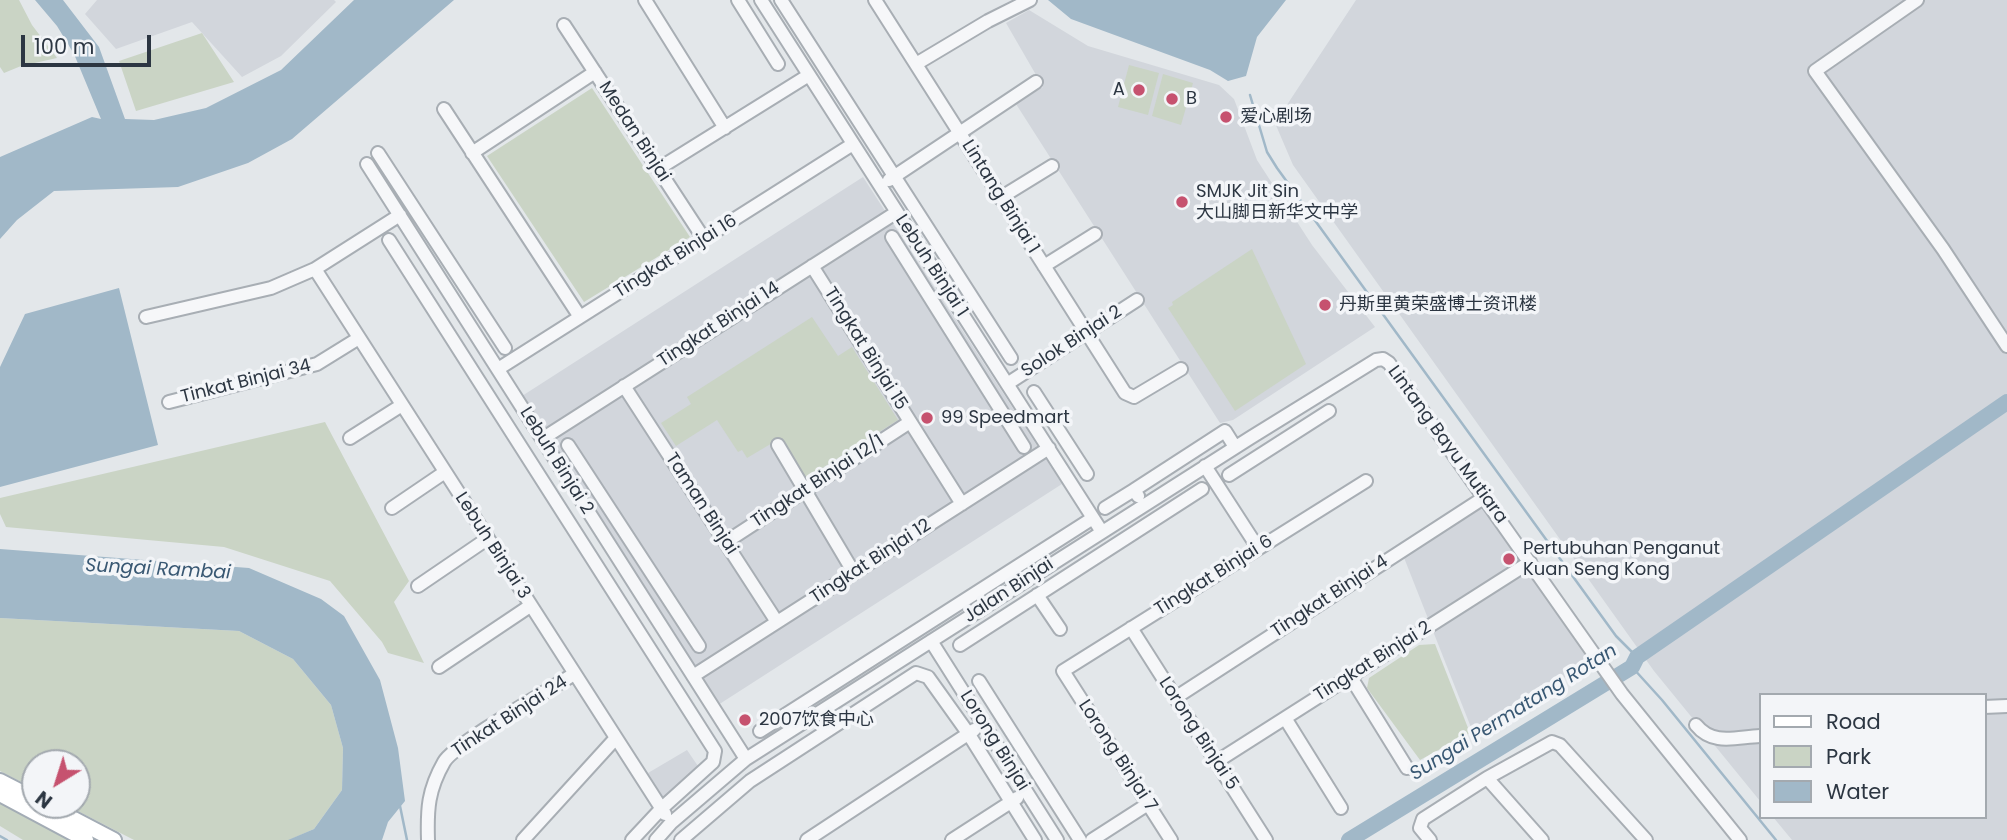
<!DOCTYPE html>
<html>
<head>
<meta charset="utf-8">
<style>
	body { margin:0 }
	#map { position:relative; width:2007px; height:840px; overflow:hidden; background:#e3e7ea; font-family:Poppins,sans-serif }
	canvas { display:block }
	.legend { position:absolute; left:1759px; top:693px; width:228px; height:126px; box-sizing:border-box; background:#f3f5f8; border:2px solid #a3a9af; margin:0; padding:9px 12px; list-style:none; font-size:21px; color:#2c3642 }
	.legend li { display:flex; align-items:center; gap:14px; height:35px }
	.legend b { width:35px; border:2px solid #a3a9af }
	.north { position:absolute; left:21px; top:749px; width:70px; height:70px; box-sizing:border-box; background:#f3f5f8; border:2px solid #a3a9af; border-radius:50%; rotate:218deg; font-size:19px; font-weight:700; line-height:28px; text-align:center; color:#2c3642 }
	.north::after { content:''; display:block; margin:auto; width:24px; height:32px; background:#c6526f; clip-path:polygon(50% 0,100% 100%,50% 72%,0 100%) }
	.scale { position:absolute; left:21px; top:35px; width:130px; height:32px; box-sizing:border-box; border:4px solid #2c3642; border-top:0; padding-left:9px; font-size:21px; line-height:24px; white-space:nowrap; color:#2c3642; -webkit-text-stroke:5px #f3f5f8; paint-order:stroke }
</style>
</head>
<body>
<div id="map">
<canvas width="2007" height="840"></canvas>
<ul class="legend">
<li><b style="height:9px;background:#fff"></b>Road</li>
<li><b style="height:19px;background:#cad4c5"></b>Park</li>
<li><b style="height:19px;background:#a1b8c8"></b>Water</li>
</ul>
<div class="north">N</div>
<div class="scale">100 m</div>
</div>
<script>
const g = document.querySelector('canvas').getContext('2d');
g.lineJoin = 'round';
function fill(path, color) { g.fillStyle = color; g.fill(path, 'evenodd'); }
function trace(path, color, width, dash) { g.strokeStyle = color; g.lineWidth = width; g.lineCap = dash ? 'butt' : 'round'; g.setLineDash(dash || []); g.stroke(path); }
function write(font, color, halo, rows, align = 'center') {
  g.font = font + ' Poppins,"Noto Sans SC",sans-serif'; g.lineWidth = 7; g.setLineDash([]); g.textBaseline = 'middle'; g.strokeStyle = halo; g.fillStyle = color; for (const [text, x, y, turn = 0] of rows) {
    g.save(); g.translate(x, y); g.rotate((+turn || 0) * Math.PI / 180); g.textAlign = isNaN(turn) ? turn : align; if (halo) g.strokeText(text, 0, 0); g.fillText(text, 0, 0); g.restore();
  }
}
const built = new Path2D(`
	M 97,0 L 334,0 L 336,2 L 281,56 L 242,77 L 192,22 L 116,49 L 85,14 Z
	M 1356,0 L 2007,0 L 2007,840 L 1792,840 L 1773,817 L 1984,817 L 1984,695 L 1760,695 L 1760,801 L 1654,671 L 1293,165 L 1275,123 Z
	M 1029,10 L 1088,46 L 1219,85 L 1234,99 L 1257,160 L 1312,245 L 1375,327 L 1233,420 L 1220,423 L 1016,104 L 1043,87 L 1006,23 Z
	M 863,177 L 1062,484 L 718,705 L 522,396 Z
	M 1479,494 L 1592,660 L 1474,735 L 1399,545 Z
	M 687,750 L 700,769 L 665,800 L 648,773 Z`);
const green = new Path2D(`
	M 0,0 L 19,0 L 32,25 L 57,58 L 21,66 L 4,73 L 0,67 Z
	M 202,33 L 234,82 L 136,111 L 119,61 Z
	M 1129,65 L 1159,73 L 1148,115 L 1118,107 Z
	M 1163,74 L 1193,83 L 1181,125 L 1152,116 Z
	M 592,88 L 690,237 L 584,302 L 487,156 Z
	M 1252,249 L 1306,364 L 1235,411 L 1168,308 L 1173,305 L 1172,302 Z
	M 812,317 L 838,356 L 852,347 L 898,420 L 805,479 L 779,439 L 747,458 L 742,450 L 738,452 L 717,420 L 676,446 L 661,423 L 691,404 L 687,397 Z
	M 325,422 L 409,581 L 394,602 L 424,663 L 388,653 L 382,642 L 330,581 L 224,547 L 6,527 L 0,514 L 0,498 Z
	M 0,618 L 239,631 L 293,659 L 331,705 L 343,748 L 342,790 L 314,829 L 289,840 L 134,840 L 66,805 L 77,805 L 77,763 L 35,763 L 35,789 L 0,771 Z
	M 1435,644 L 1470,733 L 1420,760 L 1367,688 L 1369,678 L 1419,645 Z
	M 0,803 L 70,840 L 23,840 L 0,826 Z`);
const water = new Path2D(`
	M 35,0 L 63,0 L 99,47 L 125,119 L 154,120 L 206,108 L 281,70 L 354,0 L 454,0 L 292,139 L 248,163 L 178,187 L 54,191 L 17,220 L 0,239 L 0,157 L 92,117 L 101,119 L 74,54 L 57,26 Z
	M 1048,0 L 1286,0 L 1257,37 L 1246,76 L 1228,81 L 1210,70 L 1071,19 Z
	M 119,288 L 158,445 L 0,487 L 0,367 L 25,314 Z
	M 0,549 L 249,568 L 321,599 L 344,616 L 380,680 L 398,748 L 405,801 L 388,822 L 382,840 L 288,840 L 314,829 L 342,790 L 343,748 L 331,705 L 293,659 L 239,631 L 0,618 Z`);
const stream = new Path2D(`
	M 1250,95 L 1267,152 L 1277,168 L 1616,636 L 1637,657
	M 1632,667 L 1662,700 L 1776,840
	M 400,806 L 407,840
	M 0,836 L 7,840`);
const river = new Path2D(`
	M 1349,840 L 1632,667 L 1637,657 L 2007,402`);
const minor = new Path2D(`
	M 645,0 L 725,128
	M 738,0 L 778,64
	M 761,0 L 1102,532
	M 781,0 L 1011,358
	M 875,0 L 1125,393 L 1134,397 L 1181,369
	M 1917,0 L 1815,71 L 1943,249 L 2007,346
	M 564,25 L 704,239
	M 916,64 L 988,21 L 1030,0
	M 444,109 L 580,317
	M 378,153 L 505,348
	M 472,153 L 595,72
	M 367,164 L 746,759
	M 658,169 L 809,75
	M 889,180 L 1036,82
	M 1000,198 L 1052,166
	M 892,237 L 1024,447
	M 389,240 L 715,751 L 713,762 L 661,809 L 632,840
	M 812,266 L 962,504
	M 1044,266 L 1095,234
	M 315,269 L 665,814
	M 146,317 L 271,288 L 315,269 L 400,215
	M 498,369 L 853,144
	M 1007,384 L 1137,300
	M 624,386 L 777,622
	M 1034,392 L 1087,474
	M 169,402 L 317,364 L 359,338
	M 350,438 L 402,405
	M 542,439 L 897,212
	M 568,445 L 699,646
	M 778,445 L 854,573
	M 1205,466 L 1258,548
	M 1229,475 L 1329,411
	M 1134,490 L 1225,431 L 1235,447
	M 392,508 L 445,472
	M 1105,508 L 1134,490 L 1138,496
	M 726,542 L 910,422
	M 418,586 L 487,539
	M 1037,595 L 1060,629
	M 1131,628 L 1266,840
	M 931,641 L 1057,840
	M 960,645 L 1202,489
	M 439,667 L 530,606
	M 693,676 L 1049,448
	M 1350,676 L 1407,768
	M 979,681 L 1080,840
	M 1175,698 L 1485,497
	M 1984,707 L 2007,706
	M 1285,718 L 1341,808
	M 1696,725 C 1713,746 1736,737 1760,736
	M 760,731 L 1093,518
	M 1216,762 L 1530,562
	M 1487,778 L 1542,840
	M 428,840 C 427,809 428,790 444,762 C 454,744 551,689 574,674
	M 523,840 L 615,739
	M 656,840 L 671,823 L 746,759 L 1250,438 L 1376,360 L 1383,359 L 1389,363 L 1622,694 L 1740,840
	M 681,840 L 750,781 L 916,673 L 928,677 L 968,733 L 1035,840
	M 807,840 L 974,730
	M 952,840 L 1017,798
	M 1092,840 L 1148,804
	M 1171,840 L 1063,671 L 1366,481
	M 1430,840 L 1420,828 L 1423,819 L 1487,778 L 1552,742 L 1560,745 L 1646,840`);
const major = new Path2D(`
	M 0,781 L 35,799
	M 0,794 L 86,840
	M 47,805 L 114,840`);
const markers = [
	[1139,90,7,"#c6526f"],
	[1172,99,7,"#c6526f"],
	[1226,117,7,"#c6526f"],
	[1182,202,7,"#c6526f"],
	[1325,305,7,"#c6526f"],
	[927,418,7,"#c6526f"],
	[1509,559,7,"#c6526f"],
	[745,720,7,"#c6526f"]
];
const poiNames = [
	["A",1125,90,"right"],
	["B",1186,99],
	["爱心剧场",1240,117],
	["SMJK Jit Sin",1196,192],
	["大山脚日新华文中学",1196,213],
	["丹斯里黄荣盛博士资讯楼",1339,305],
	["99 Speedmart",941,418],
	["Pertubuhan Penganut",1523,549],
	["Kuan Seng Kong",1523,570],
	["2007饮食中心",759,720]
];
const streetNames = [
	["Medan Binjai",634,132,57],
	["Lintang Binjai 1",1000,197,58],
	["Tingkat Binjai 16",676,257,-32],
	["Lebuh Binjai 1",931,266,57],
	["Tingkat Binjai 14",719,325,-33],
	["Solok Binjai 2",1072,342,-33],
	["Tingkat Binjai 15",865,349,58],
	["Tinkat Binjai 34",246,382,-14],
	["Lintang Bayu Mutiara",1447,445,54],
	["Lebuh Binjai 2",556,461,58],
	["Tingkat Binjai 12/1",818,482,-33],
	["Taman Binjai",701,504,57],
	["Lebuh Binjai 3",492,546,57],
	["Tingkat Binjai 12",871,562,-33],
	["Tingkat Binjai 6",1214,576,-32],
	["Jalan Binjai",1009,591,-33],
	["Tingkat Binjai 4",1330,597,-33],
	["Tingkat Binjai 2",1373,662,-32],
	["Tinkat Binjai 24",510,717,-33],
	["Lorong Binjai 5",1198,734,57],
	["Lorong Binjai",994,741,58],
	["Lorong Binjai 7",1117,756,57]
];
const waterNames = [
	["Sungai Rambai",158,570,3],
	["Sungai Permatang Rotan",1514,713,-32]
];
fill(built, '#d2d6dc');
fill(green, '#cad4c5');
fill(water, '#a1b8c8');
trace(stream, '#a1b8c8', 2.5);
trace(river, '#a1b8c8', 16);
trace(minor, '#a8aeb4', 16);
trace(major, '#a3acb5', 18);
trace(minor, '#f6f7f9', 12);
trace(major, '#fff', 14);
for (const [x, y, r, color] of markers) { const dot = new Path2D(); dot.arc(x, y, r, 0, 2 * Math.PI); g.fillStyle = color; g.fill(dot); trace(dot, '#f3f5f8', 2.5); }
write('18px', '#2c3642', '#f3f5f8', poiNames, 'left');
write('18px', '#2c3642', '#f3f5f8', streetNames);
write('italic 19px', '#395873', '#f3f5f8', waterNames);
</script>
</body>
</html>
